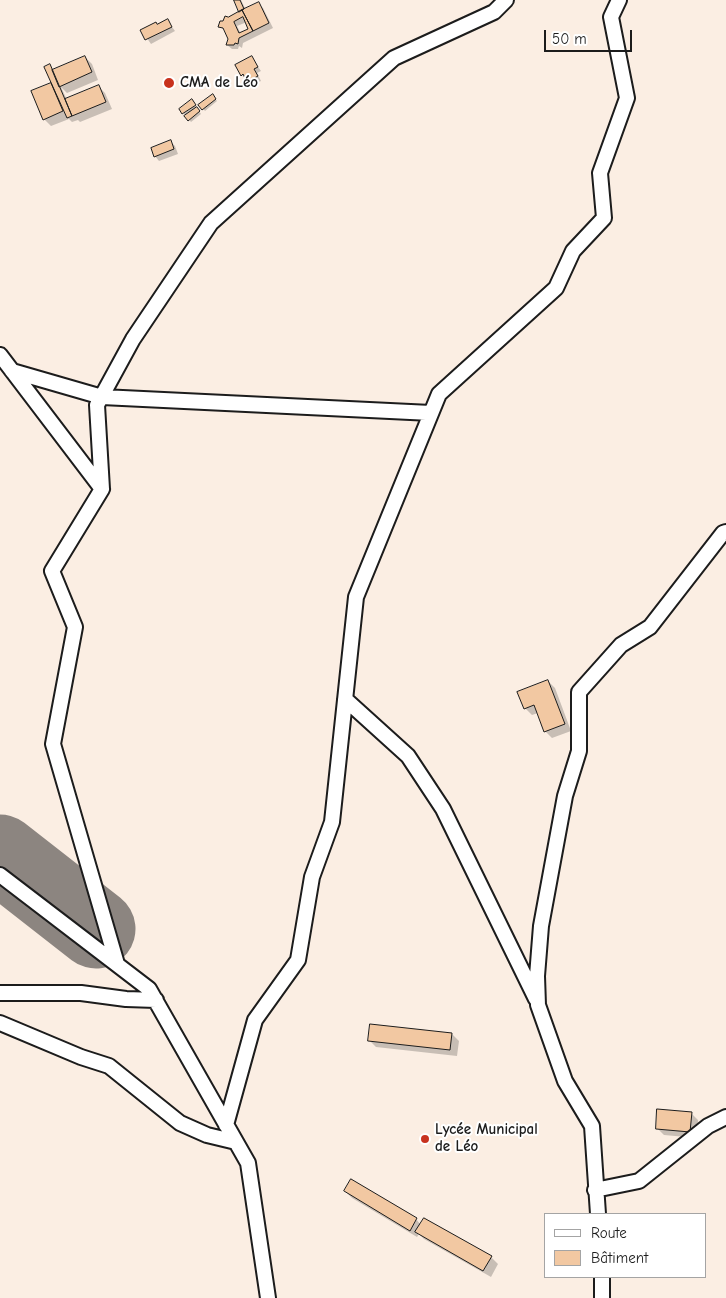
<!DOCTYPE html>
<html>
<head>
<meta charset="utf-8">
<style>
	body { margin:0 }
	#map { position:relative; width:726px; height:1298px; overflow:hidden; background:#fbeee3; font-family:"Comic Neue",sans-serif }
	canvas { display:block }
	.legend { position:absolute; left:544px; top:1213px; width:162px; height:65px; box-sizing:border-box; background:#fff; border:1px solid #a4a4a4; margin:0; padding:6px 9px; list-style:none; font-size:15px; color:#1c1c1c }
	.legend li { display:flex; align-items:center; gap:10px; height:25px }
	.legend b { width:25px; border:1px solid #a4a4a4 }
	.scale { position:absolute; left:544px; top:30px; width:88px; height:22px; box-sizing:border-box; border:2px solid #1c1c1c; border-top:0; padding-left:6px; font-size:15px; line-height:18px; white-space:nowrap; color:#1c1c1c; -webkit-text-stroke:4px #fff; paint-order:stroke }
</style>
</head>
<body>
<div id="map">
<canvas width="726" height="1298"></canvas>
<ul class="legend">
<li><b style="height:6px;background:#fff"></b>Route</li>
<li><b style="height:14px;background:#f2c8a2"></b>Bâtiment</li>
</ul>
<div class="scale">50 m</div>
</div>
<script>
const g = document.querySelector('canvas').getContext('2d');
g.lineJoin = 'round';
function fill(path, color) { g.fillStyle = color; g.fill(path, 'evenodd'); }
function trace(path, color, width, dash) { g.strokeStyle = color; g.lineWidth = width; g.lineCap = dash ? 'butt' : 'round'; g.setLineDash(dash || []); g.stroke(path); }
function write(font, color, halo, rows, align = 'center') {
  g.font = font + ' "Comic Neue",sans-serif'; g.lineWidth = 4; g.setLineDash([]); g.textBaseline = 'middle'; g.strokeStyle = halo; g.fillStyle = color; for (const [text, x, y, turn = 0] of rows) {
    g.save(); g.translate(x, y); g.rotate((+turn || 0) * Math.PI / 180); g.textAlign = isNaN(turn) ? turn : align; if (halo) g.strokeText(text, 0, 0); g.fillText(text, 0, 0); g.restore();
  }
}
const shadow = new Path2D(`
	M 235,0 L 241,0 L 246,10 L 258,4 L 263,8 L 273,28 L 243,43 L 242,48 L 239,46 L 238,49 L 232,49 L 227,45 L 229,39 L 226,31 L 219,26 L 229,18 L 241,12 ZM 247,22 L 250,29 L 241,34 L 237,26 Z
	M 167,20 L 175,31 L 151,44 L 142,31 Z
	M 85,57 L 92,64 L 98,80 L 67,93 L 61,87 L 67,100 L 98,86 L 105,93 L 112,109 L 80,122 L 78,120 L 72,122 L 69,119 L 51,126 L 44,119 L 32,92 L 53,83 L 49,66 L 54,71 Z
	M 252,58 L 261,71 L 257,73 L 261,81 L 252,85 L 242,75 Z
	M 212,95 L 217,101 L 205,111 L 200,105 Z
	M 194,103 L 201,114 L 191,122 L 180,109 Z
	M 171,142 L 175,146 L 178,154 L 159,161 L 155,156 Z
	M 548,681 L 555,688 L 571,731 L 552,738 L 545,731 L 538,713 L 532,715 L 525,708 Z
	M 452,1034 L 459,1041 L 457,1056 L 376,1047 L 369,1040 Z
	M 691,1113 L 698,1120 L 697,1138 L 664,1135 L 657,1128 Z
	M 345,1191 L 416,1219 L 421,1225 L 491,1257 L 498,1264 L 491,1277 L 424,1239 L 419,1234 L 417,1237 L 352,1198 Z`);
const runway = new Path2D(`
	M 0,854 L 96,929`);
const building = new Path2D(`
	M 234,0 L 240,0 L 244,9 L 239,12 Z
	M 259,2 L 269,23 L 253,31 L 242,10 Z
	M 242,10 L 253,31 L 239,38 L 238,44 L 235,43 L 234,45 L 226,45 L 228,39 L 223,28 L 218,27 L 220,21 L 223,21 L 225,16 L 228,17 ZM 243,17 L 248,29 L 239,33 L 234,22 Z
	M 168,19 L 172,27 L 145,40 L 140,30 L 156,22 L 157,24 Z
	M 85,56 L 92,72 L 59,87 L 52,70 Z
	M 252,56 L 258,67 L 254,69 L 258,76 L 247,82 L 243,74 L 241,76 L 235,65 Z
	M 50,64 L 72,116 L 67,118 L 44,67 Z
	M 51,83 L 63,111 L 43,120 L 31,91 Z
	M 99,85 L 106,102 L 72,116 L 65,99 Z
	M 213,94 L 216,99 L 202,110 L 198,105 Z
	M 192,99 L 196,105 L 182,114 L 179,109 Z
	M 197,107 L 200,111 L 188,121 L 184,116 Z
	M 171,140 L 174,149 L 154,157 L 151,148 Z
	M 548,680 L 565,724 L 544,732 L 534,705 L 524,709 L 517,692 Z
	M 370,1024 L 452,1033 L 450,1050 L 368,1041 Z
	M 657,1109 L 692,1112 L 690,1132 L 656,1129 Z
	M 351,1179 L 417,1218 L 410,1231 L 344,1191 Z
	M 424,1218 L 492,1256 L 483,1271 L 415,1232 Z`);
const minor = new Path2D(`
	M 0,355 L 102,489 L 52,571 L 75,627 L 53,744 L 117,964
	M 12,371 L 102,397 L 431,413
	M 102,489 L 97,405 L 133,339 L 211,223 L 394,58 L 494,12 L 506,0
	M 345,699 L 408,756 L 443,809 L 536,999
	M 0,875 L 149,989 L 248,1163 L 268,1298
	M 0,993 L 81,993 L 126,999 L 156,1000
	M 0,1023 L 81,1057 L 109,1066 L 180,1123 L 207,1135 L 236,1142
	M 226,1125 L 255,1020 L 298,960 L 312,877 L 332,822 L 356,597 L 439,394 L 556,288 L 573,251 L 604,218 L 600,173 L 627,98 L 611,17 L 619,0
	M 595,1190 L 639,1181 L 708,1126 L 726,1117
	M 598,1214 L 592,1126 L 565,1081 L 538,1005 L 537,976 L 541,926 L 565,796 L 579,751 L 579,692 L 621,645 L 650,627 L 723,533 L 726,532
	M 602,1298 L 602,1277`);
const markers = [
	[169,83,6,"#c8321e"],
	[425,1139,5,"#c8321e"]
];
const poiNames = [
	["CMA de Léo",180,83],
	["Lycée Municipal",435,1130],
	["de Léo",435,1147]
];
fill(shadow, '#0003');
trace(runway, '#8c8580', 79);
fill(building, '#f2c8a2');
trace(building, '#1c1c1c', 1);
trace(minor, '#1c1c1c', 18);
trace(minor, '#fff', 14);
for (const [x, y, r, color] of markers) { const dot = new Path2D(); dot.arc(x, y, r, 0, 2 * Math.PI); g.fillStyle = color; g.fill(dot); trace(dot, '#fff', 2); }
write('bold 15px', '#1c1c1c', '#fff', poiNames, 'left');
</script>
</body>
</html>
